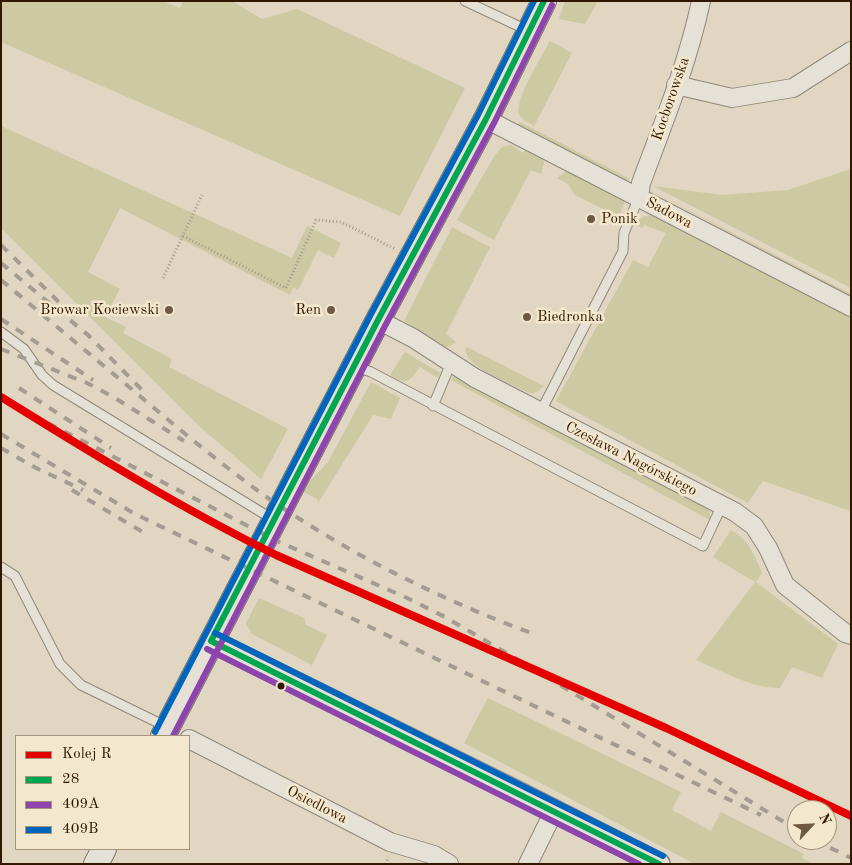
<!DOCTYPE html>
<html>
<head>
<meta charset="utf-8">
<style>
	body { margin:0 }
	#map { position:relative; width:852px; height:865px; overflow:hidden; background:#e0d6c1; font-family:"Old Standard TT",serif }
	canvas { display:block }
	.frame { position:absolute; inset:0; border:2px solid #311700; pointer-events:none }
	.legend { position:absolute; left:15px; top:735px; width:175px; height:115px; box-sizing:border-box; background:#f3e8ce; border:1px solid #a5947c; margin:0; padding:6px 9px; list-style:none; font-size:15px; color:#311700 }
	.legend li { display:flex; align-items:center; gap:10px; height:25px }
	.legend b { width:25px; border:1px solid #a5947c }
	.north { position:absolute; left:787px; top:800px; width:50px; height:50px; box-sizing:border-box; background:#f3e8ce; border:1px solid #a5947c; border-radius:50%; rotate:65deg; font-size:14px; font-weight:700; line-height:20px; text-align:center; color:#311700 }
	.north::after { content:''; display:block; margin:auto; width:18px; height:22px; background:#6e5a44; clip-path:polygon(50% 0,100% 100%,50% 72%,0 100%) }
</style>
</head>
<body>
<div id="map">
<canvas width="852" height="865"></canvas>
<div class="frame"></div>
<ul class="legend">
<li><b style="height:6px;background:#e50000"></b>Kolej R</li>
<li><b style="height:6px;background:#00a651"></b>28</li>
<li><b style="height:6px;background:#8e44ad"></b>409A</li>
<li><b style="height:6px;background:#0065bd"></b>409B</li>
</ul>
<div class="north">N</div>
</div>
<script>
const g = document.querySelector('canvas').getContext('2d');
g.lineJoin = 'round';
function fill(path, color) { g.fillStyle = color; g.fill(path, 'evenodd'); }
function trace(path, color, width, dash) { g.strokeStyle = color; g.lineWidth = width; g.lineCap = dash ? 'butt' : 'round'; g.setLineDash(dash || []); g.stroke(path); }
function write(font, color, halo, rows, align = 'center') {
  g.font = font + ' "Old Standard TT",serif'; g.lineWidth = 5; g.setLineDash([]); g.textBaseline = 'middle'; g.strokeStyle = halo; g.fillStyle = color; for (const [text, x, y, turn = 0] of rows) {
    g.save(); g.translate(x, y); g.rotate((+turn || 0) * Math.PI / 180); g.textAlign = isNaN(turn) ? turn : align; if (halo) g.strokeText(text, 0, 0); g.fillText(text, 0, 0); g.restore();
  }
}
const green = new Path2D(`
	M 1,1 L 163,1 L 180,8 L 183,1 L 232,1 L 262,19 L 297,9 L 465,88 L 400,216 L 1,42 Z
	M 565,1 L 598,1 L 585,24 L 559,19 Z
	M 550,41 L 572,53 L 534,126 C 530,123 521,120 519,114 C 514,101 543,54 550,41 Z
	M 511,43 L 431,203 L 426,204 Z
	M 520,122 L 630,179 L 625,181 L 516,126 Z
	M 1,126 L 292,258 L 307,226 L 341,243 L 334,258 L 318,250 L 298,290 L 293,287 L 290,295 L 120,208 L 88,272 L 120,289 L 105,317 L 126,327 L 123,333 L 172,359 L 169,367 L 288,429 L 261,479 L 199,426 L 1,228 Z
	M 511,145 L 523,153 L 526,149 L 543,159 L 544,163 L 541,174 L 531,170 L 494,240 L 457,220 L 495,155 L 502,147 Z
	M 851,169 L 851,288 L 653,186 L 722,195 L 788,190 Z
	M 566,171 L 576,174 L 625,200 L 619,217 L 575,195 L 568,184 L 557,178 Z
	M 651,191 L 851,294 L 851,297 Z
	M 651,215 L 658,216 L 851,318 L 851,511 L 763,481 L 748,503 L 556,401 L 633,260 L 648,267 L 666,233 L 644,225 L 643,228 L 635,225 L 642,217 Z
	M 452,227 L 490,247 L 446,334 L 456,342 L 448,347 L 442,346 L 404,321 Z
	M 467,347 L 544,386 C 537,393 533,395 524,391 C 508,382 469,369 465,350 Z
	M 405,352 L 440,373 L 438,378 L 420,367 C 409,382 407,386 390,375 Z
	M 458,376 L 705,504 L 710,512 L 710,520 L 451,380 L 453,377 Z
	M 371,382 L 400,398 L 391,419 L 373,415 L 318,503 L 317,499 L 304,492 L 310,481 L 328,462 Z
	M 731,530 C 749,540 754,554 762,573 L 756,582 L 838,644 L 822,678 L 792,667 L 780,688 C 753,689 720,670 696,660 L 755,582 L 713,557 Z
	M 259,598 L 304,618 L 306,625 L 327,635 L 312,665 L 252,634 L 246,623 Z
	M 488,698 L 681,792 L 672,810 L 711,831 L 721,812 L 804,854 L 802,858 L 813,864 L 695,864 L 464,743 Z`);
const path = new Path2D(`
	M 183,236 L 286,288 L 316,220 L 341,222 L 395,249
	M 163,278 L 202,195
	M 386,864 L 388,857`);
const service = new Path2D(`
	M 465,1 L 529,31
	M 1,332 L 24,349 L 42,375 L 53,385 L 274,520
	M 355,366 L 371,372 L 703,546 L 722,505
	M 433,406 L 451,363
	M 540,413 L 623,251 L 624,233 L 639,197
	M 1,567 L 15,576 L 60,664 L 81,685 L 167,727`);
const minor = new Path2D(`
	M 676,85 L 732,98 L 793,88 L 851,51
	M 486,119 L 851,307
	M 639,197 L 641,183 C 663,124 688,63 701,1
	M 378,320 L 413,338 L 475,378 L 735,512 L 754,526 L 768,548 L 785,585 L 845,633 L 851,635
	M 189,739 L 390,842 L 434,855 L 449,864
	M 528,864 L 554,811`);
const tertiary = new Path2D(`
	M 211,641 L 521,794 L 659,864`);
const secondary = new Path2D(`
	M 163,736 L 378,320 L 486,119 L 544,1
	M 96,864 L 104,849`);
const rail = new Path2D(`
	M 1,245 L 65,308
	M 1,263 L 88,335 L 144,392
	M 1,280 C 50,321 98,361 147,402 C 186,435 226,468 268,498 C 349,554 445,602 537,635
	M 1,319 L 93,380
	M 1,349 L 87,383 L 115,398 L 184,441
	M 19,388 L 111,448
	M 1,397 L 44,421 L 277,541 L 405,597 L 445,617 L 534,669 L 797,830
	M 1,434 L 135,514 L 761,815
	M 1,448 L 36,468 L 83,490
	M 72,490 L 146,534
	M 814,840 L 851,858`);
const bus1 = new Path2D(`
	M 211,641 L 378,320 L 486,119 L 544,1
	M 211,641 L 659,864`);
const bus2 = new Path2D(`
	M 207,649 L 639,864
	M 173,736 L 386,324 L 494,123 L 552,5`);
const bus3 = new Path2D(`
	M 215,633 L 663,856
	M 155,732 L 370,316 L 478,115 L 534,1`);
const rail1 = new Path2D(`
	M 1,397 C 91,453 181,508 276,555 L 666,728 L 851,816`);
const markers = [
	[591,219,5,"#6e5a44"],
	[169,310,5,"#6e5a44"],
	[331,310,5,"#6e5a44"],
	[527,317,5,"#6e5a44"],
	[281,686,4.5,"#311700"]
];
const streetNames = [
	["Kocborowska",671,99,-71],
	["Sadowa",669,213,28],
	["Czesława Nagórskiego",631,459,27],
	["Osiedlowa",317,805,27]
];
const poiNames = [
	["Ponik",601,219],
	["Browar Kociewski",159,310,"right"],
	["Ren",321,310,"right"],
	["Biedronka",537,317]
];
fill(green, '#ccc9a3');
trace(service, '#908779', 11);
trace(minor, '#908779', 20);
trace(tertiary, '#908779', 24);
trace(secondary, '#776e60', 26);
trace(path, '#a39c91', 3, [1, 2.5]);
trace(service, '#e6e1d6', 9);
trace(minor, '#e6e1d6', 18);
trace(tertiary, '#e6e1d6', 21);
trace(secondary, '#e6e1d6', 24);
trace(rail, '#a39c91', 4, [9, 9]);
trace(bus1, '#00a651', 6);
trace(bus2, '#8e44ad', 6);
trace(bus3, '#0065bd', 6);
trace(rail1, '#e50000', 8);
for (const [x, y, r, color] of markers) { const dot = new Path2D(); dot.arc(x, y, r, 0, 2 * Math.PI); g.fillStyle = color; g.fill(dot); trace(dot, '#f3e8ce', 2); }
write('15px', '#311700', '#f3e8ce', streetNames);
write('15px', '#311700', '#f3e8ce', poiNames, 'left');
</script>
</body>
</html>
